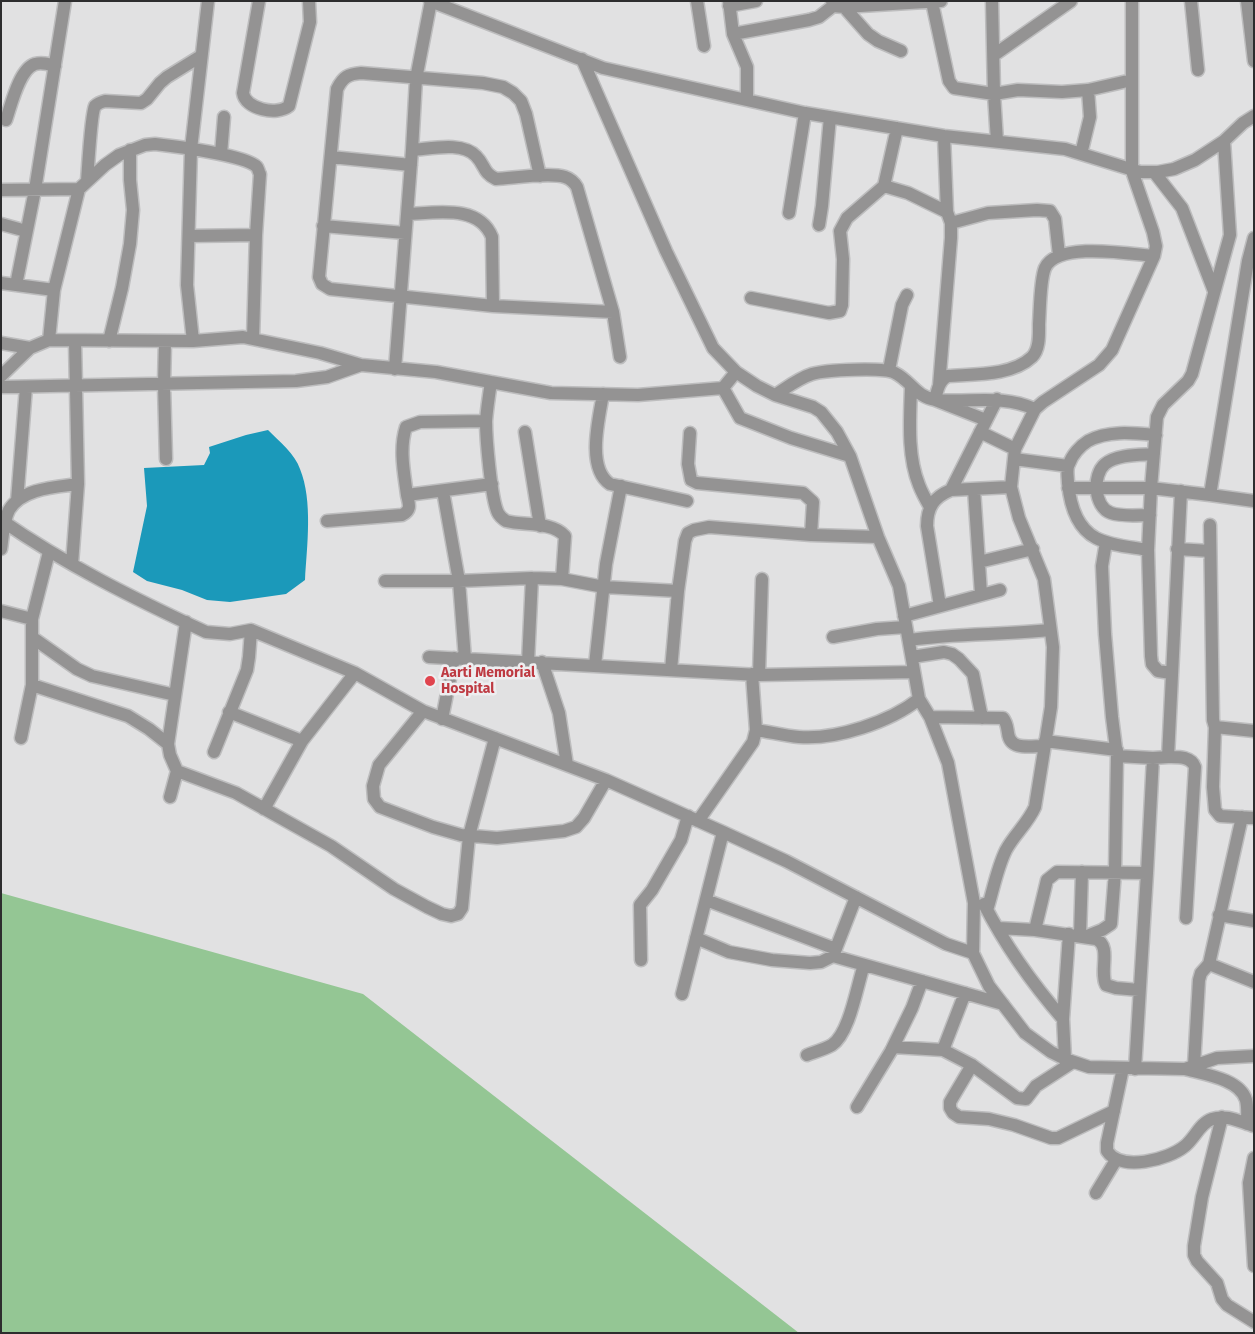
<!DOCTYPE html>
<html>
<head>
<meta charset="utf-8">
<style>
	body { margin:0 }
	#map { position:relative; width:1255px; height:1334px; overflow:hidden; background:#e1e1e2; font-family:"Fira Sans",sans-serif }
	canvas { display:block }
	.frame { position:absolute; inset:0; border:2px solid #2d2d2e; pointer-events:none }
</style>
</head>
<body>
<div id="map">
<canvas width="1255" height="1334"></canvas>
<div class="frame"></div>
</div>
<script>
const g = document.querySelector('canvas').getContext('2d');
g.lineJoin = 'round';
function fill(path, color) { g.fillStyle = color; g.fill(path, 'evenodd'); }
function trace(path, color, width, dash) { g.strokeStyle = color; g.lineWidth = width; g.lineCap = dash ? 'butt' : 'round'; g.setLineDash(dash || []); g.stroke(path); }
function write(font, color, halo, rows, align = 'center') {
  g.font = font + ' "Fira Sans",sans-serif'; g.lineWidth = 5; g.setLineDash([]); g.textBaseline = 'middle'; g.strokeStyle = halo; g.fillStyle = color; for (const [text, x, y, turn = 0] of rows) {
    g.save(); g.translate(x, y); g.rotate((+turn || 0) * Math.PI / 180); g.textAlign = isNaN(turn) ? turn : align; if (halo) g.strokeText(text, 0, 0); g.fillText(text, 0, 0); g.restore();
  }
}
const green = new Path2D(`
	M 1,893 L 363,994 L 799,1333 L 1,1333 Z`);
const water = new Path2D(`
	M 268,430 C 279,441 295,454 300,469 C 313,501 307,546 305,580 L 286,594 L 230,602 L 207,600 L 182,590 L 147,581 L 133,572 L 147,506 L 144,468 L 204,465 L 210,453 L 209,447 L 246,435 Z`);
const minor = new Path2D(`
	M 259,1 L 243,93 C 245,109 277,116 289,106 L 310,22 L 309,1
	M 430,1 L 603,68 L 805,113 L 944,136 L 1065,149 L 1140,172 L 1158,172 L 1174,169 L 1195,160 L 1224,141 L 1243,123 L 1254,116
	M 697,1 L 704,46
	M 729,1 L 733,34 L 747,67 L 747,100
	M 832,1 L 833,6 L 844,7 L 941,1
	M 992,1 L 994,94 L 997,141
	M 1191,1 L 1198,70
	M 1247,1 L 1254,61
	M 932,2 L 949,81 L 954,88 L 994,94 L 1018,90 L 1062,92 L 1088,90 L 1132,80
	M 729,6 L 756,1
	M 844,7 L 868,34 L 878,41 L 901,51
	M 733,34 L 809,20 L 819,17 L 833,6
	M 994,55 L 1071,1
	M 582,59 L 666,251 L 713,348 L 736,372 L 757,386 L 775,395 L 813,407 L 821,412 L 837,432 L 850,456 L 878,537 L 899,586 L 919,699 L 930,717 L 948,763 L 974,903 L 973,953
	M 6,120 C 11,106 19,69 35,64 C 42,62 48,64 55,66
	M 897,128 L 884,186 L 908,193 L 947,212
	M 412,150 C 430,149 462,141 476,156 C 485,165 483,173 496,179 C 514,178 549,172 565,177 C 571,179 574,182 577,187 L 613,312 L 620,357
	M 221,154 L 224,117
	M 1081,154 L 1090,117 L 1088,90
	M 331,157 L 411,165
	M 1154,172 L 1182,208 L 1214,291
	M 540,176 L 526,114 L 521,101 L 513,93 L 503,87 L 483,83 L 361,73 C 348,74 343,77 337,89 L 319,277 L 322,284 L 330,289 L 493,306 L 613,312
	M 87,181 C 88,169 91,113 95,106 C 98,103 101,102 105,101 L 141,103 L 147,99 L 160,83 L 167,77 L 201,56
	M 1,190 L 79,189
	M 789,213 L 805,113
	M 407,214 C 436,213 479,204 492,237 L 493,306
	M 951,223 L 988,213 L 1037,210 L 1050,211 L 1055,219 L 1059,255
	M 1,224 L 26,231
	M 819,225 L 822,206 L 830,117
	M 323,226 L 405,233
	M 189,236 L 256,235
	M 1,283 L 54,290
	M 16,285 L 35,190 L 65,1
	M 751,298 L 829,313 L 840,311 L 842,305 L 843,259 L 840,231 L 847,218 L 884,186
	M 49,340 L 54,290 L 79,189 L 105,165 L 119,155 L 145,145 L 155,144 C 173,146 246,155 257,167 C 258,168 259,173 260,174 L 256,235 L 253,339
	M 109,341 L 122,288 L 130,244 L 133,210 L 130,180 L 130,150
	M 165,341 L 164,385 L 166,459
	M 193,341 L 187,285 L 191,149 L 208,1
	M 1,343 L 30,348
	M 395,369 L 412,150 L 416,79 L 431,1
	M 889,370 L 902,305 L 907,295
	M 1,376 L 30,348 L 49,340 L 193,341 L 243,337 L 320,353 L 361,365 L 436,372 L 551,393 L 638,395 L 723,388 L 736,372
	M 491,382 C 489,395 487,408 486,421 C 486,438 491,499 498,513 C 500,517 503,519 506,521 C 525,526 551,521 565,536 L 562,579
	M 939,386 L 951,238 L 951,223 L 947,212 L 944,136
	M 1,387 L 296,381 L 327,377 L 361,365
	M 911,387 C 910,419 907,455 919,485 C 922,493 926,500 930,507
	M 723,388 L 740,418 L 791,438 L 850,456
	M 603,394 C 599,418 586,468 610,484 L 687,501
	M 775,395 C 786,388 799,378 812,374 C 825,370 884,367 895,373 C 911,381 916,397 936,400 C 971,403 1001,394 1035,409
	M 986,420 L 935,400 C 937,391 939,380 948,376 C 974,374 1012,376 1032,357 C 1040,349 1039,334 1039,324 C 1040,310 1040,280 1045,268 C 1057,241 1130,254 1154,256
	M 525,432 L 540,526
	M 980,432 L 1015,449
	M 690,433 L 688,464 L 691,480 L 697,483 L 803,493 L 813,502 L 811,535
	M 1014,459 L 1068,466
	M 1068,488 L 1151,488 L 1210,495 L 1254,501
	M 974,489 L 981,594
	M 951,490 L 997,399
	M 443,491 L 459,581 L 465,659
	M 407,495 C 404,472 399,449 406,427 L 420,422 L 486,421
	M 1210,495 L 1248,261 L 1254,238
	M 17,501 L 26,387
	M 1150,515 C 1138,515 1123,517 1111,513 C 1094,507 1092,475 1105,464 C 1117,454 1140,455 1154,454
	M 1,520 C 64,564 137,600 206,632 L 230,634 L 251,630 L 355,673 L 423,711 L 606,780 L 723,832 L 786,861 L 946,944 L 973,953 L 989,986 L 1025,1033 L 1051,1052 L 1065,1059 L 1089,1067 L 1185,1069 L 1217,1058 L 1254,1056
	M 327,521 L 402,515 C 412,510 409,504 407,495 L 492,484
	M 1210,525 L 1213,720 L 1215,727 L 1254,731
	M 1,549 C 3,537 3,522 9,510 C 22,488 56,487 78,484
	M 1177,549 L 1210,551
	M 1148,550 C 1132,547 1111,546 1096,538 C 1077,528 1070,504 1068,483 C 1068,477 1066,469 1069,464 C 1072,455 1080,446 1088,441 C 1108,430 1134,433 1156,435
	M 979,562 L 1033,549
	M 72,564 L 78,484 L 75,341
	M 385,581 L 459,581 L 532,578 L 562,579 L 604,587 L 678,591
	M 940,606 L 927,526 C 927,507 934,497 951,490 L 1011,487
	M 1,611 L 32,619
	M 904,616 L 1000,590
	M 833,637 L 877,629 L 906,627
	M 33,638 L 77,669 L 92,676 L 175,695
	M 909,640 C 956,633 1003,635 1050,630
	M 429,657 L 759,675 L 914,672
	M 912,657 L 944,652 L 952,654 L 959,659 L 973,674 L 982,718
	M 528,662 L 532,578
	M 542,662 L 559,713 L 567,765
	M 595,665 L 606,564 L 621,486
	M 671,670 L 678,591 L 685,541 L 688,533 L 694,530 L 709,527 L 811,535 L 878,537
	M 1171,673 L 1158,671 L 1152,664 L 1151,656 L 1148,550 L 1151,488 L 1157,417 L 1163,405 L 1188,381 L 1192,374 L 1230,235 L 1224,141
	M 759,675 L 762,579
	M 32,685 L 128,716 L 149,729 L 168,744
	M 423,711 L 379,765 L 373,786 L 374,799 L 380,807 L 433,827 L 461,835 L 497,838 L 564,831 L 576,827 L 584,818 L 606,780
	M 229,712 L 302,741
	M 930,717 L 1003,718 C 1007,723 1007,727 1008,733 C 1010,751 1030,746 1044,746
	M 442,719 L 454,658
	M 1215,727 L 1213,787 L 1215,810 L 1220,816 L 1254,818
	M 756,730 C 770,732 785,736 799,737 C 836,740 890,722 919,699
	M 21,738 L 32,685 L 32,619 L 49,552
	M 1045,741 L 1117,750
	M 214,752 L 247,670 L 249,657 L 251,630
	M 1117,756 L 1153,758 L 1168,757 L 1181,491
	M 1168,757 C 1178,757 1191,756 1195,767 L 1186,918
	M 177,771 L 236,793 L 331,846 L 394,889 L 427,907 L 442,914 L 451,916 L 458,914 L 462,908 L 469,836 L 495,738
	M 170,797 L 177,771 L 170,755 L 168,744 L 186,622
	M 264,809 L 302,741 L 355,673
	M 698,821 L 753,742 L 756,730 L 752,674
	M 856,897 L 833,956 L 1003,1004
	M 706,900 L 836,949
	M 984,904 C 1006,947 1031,982 1063,1019
	M 987,910 C 993,891 997,868 1006,850 C 1014,835 1028,823 1035,807 L 1051,707 L 1053,647 L 1044,579 L 1019,518 L 1011,487 L 1015,449 L 1035,409 L 1043,402 L 1099,365 L 1112,350 L 1154,256 L 1156,246 L 1153,232 L 1132,171 L 1132,1
	M 1219,915 L 1254,921
	M 998,928 L 1035,930 L 1096,939 C 1112,946 1099,971 1106,985 L 1116,988 L 1139,990
	M 1035,930 L 1047,880 L 1057,872 L 1147,873
	M 1080,935 L 1082,872
	M 1087,936 L 1102,930 L 1111,924 L 1115,872 L 1117,756 L 1112,717 L 1105,634 L 1102,566 L 1106,542
	M 696,938 L 729,952 L 772,960 L 810,963 L 821,962 L 833,956
	M 641,960 L 640,905 L 652,890 L 681,840 L 688,816
	M 1209,964 L 1254,982
	M 682,994 L 723,832
	M 893,1047 L 943,1050 L 972,1065 L 1017,1098 L 1026,1099 L 1036,1086 L 1073,1062
	M 943,1050 L 965,993
	M 807,1055 C 815,1052 825,1049 832,1045 C 850,1033 857,985 864,965
	M 1065,1059 L 1063,1019 L 1069,934
	M 972,1065 L 950,1102 L 950,1108 L 953,1113 L 959,1117 L 989,1119 L 1014,1125 L 1051,1138 L 1058,1138 L 1114,1111
	M 1194,1065 L 1199,980 L 1201,973 L 1209,964 L 1242,817
	M 1123,1068 L 1107,1143 L 1107,1151 C 1121,1172 1168,1160 1185,1146 C 1195,1138 1200,1123 1212,1119 C 1227,1114 1240,1122 1254,1126
	M 1135,1069 L 1147,873 L 1153,758
	M 1185,1069 C 1203,1074 1240,1079 1246,1100 C 1248,1108 1247,1116 1247,1124
	M 857,1107 L 891,1051 L 912,1008 L 922,981
	M 1222,1117 L 1202,1197 L 1194,1246 L 1194,1255 L 1197,1261 L 1217,1283 L 1222,1299 L 1227,1305 L 1254,1322
	M 1254,1158 L 1249,1183 L 1254,1266
	M 1096,1193 L 1116,1160`);
const markers = [
	[430,681,6,"#e0444e"]
];
const healthNames = [
	["Aarti Memorial",441,673],
	["Hospital",441,689]
];
fill(green, '#94c694');
fill(water, '#1b99ba');
trace(minor, '#bdbdbe', 15);
trace(minor, '#949393', 12);
for (const [x, y, r, color] of markers) { const dot = new Path2D(); dot.arc(x, y, r, 0, 2 * Math.PI); g.fillStyle = color; g.fill(dot); trace(dot, '#eeeef0', 2); }
write('bold 14px', '#be3a42', '#eeeef0', healthNames, 'left');
</script>
</body>
</html>
